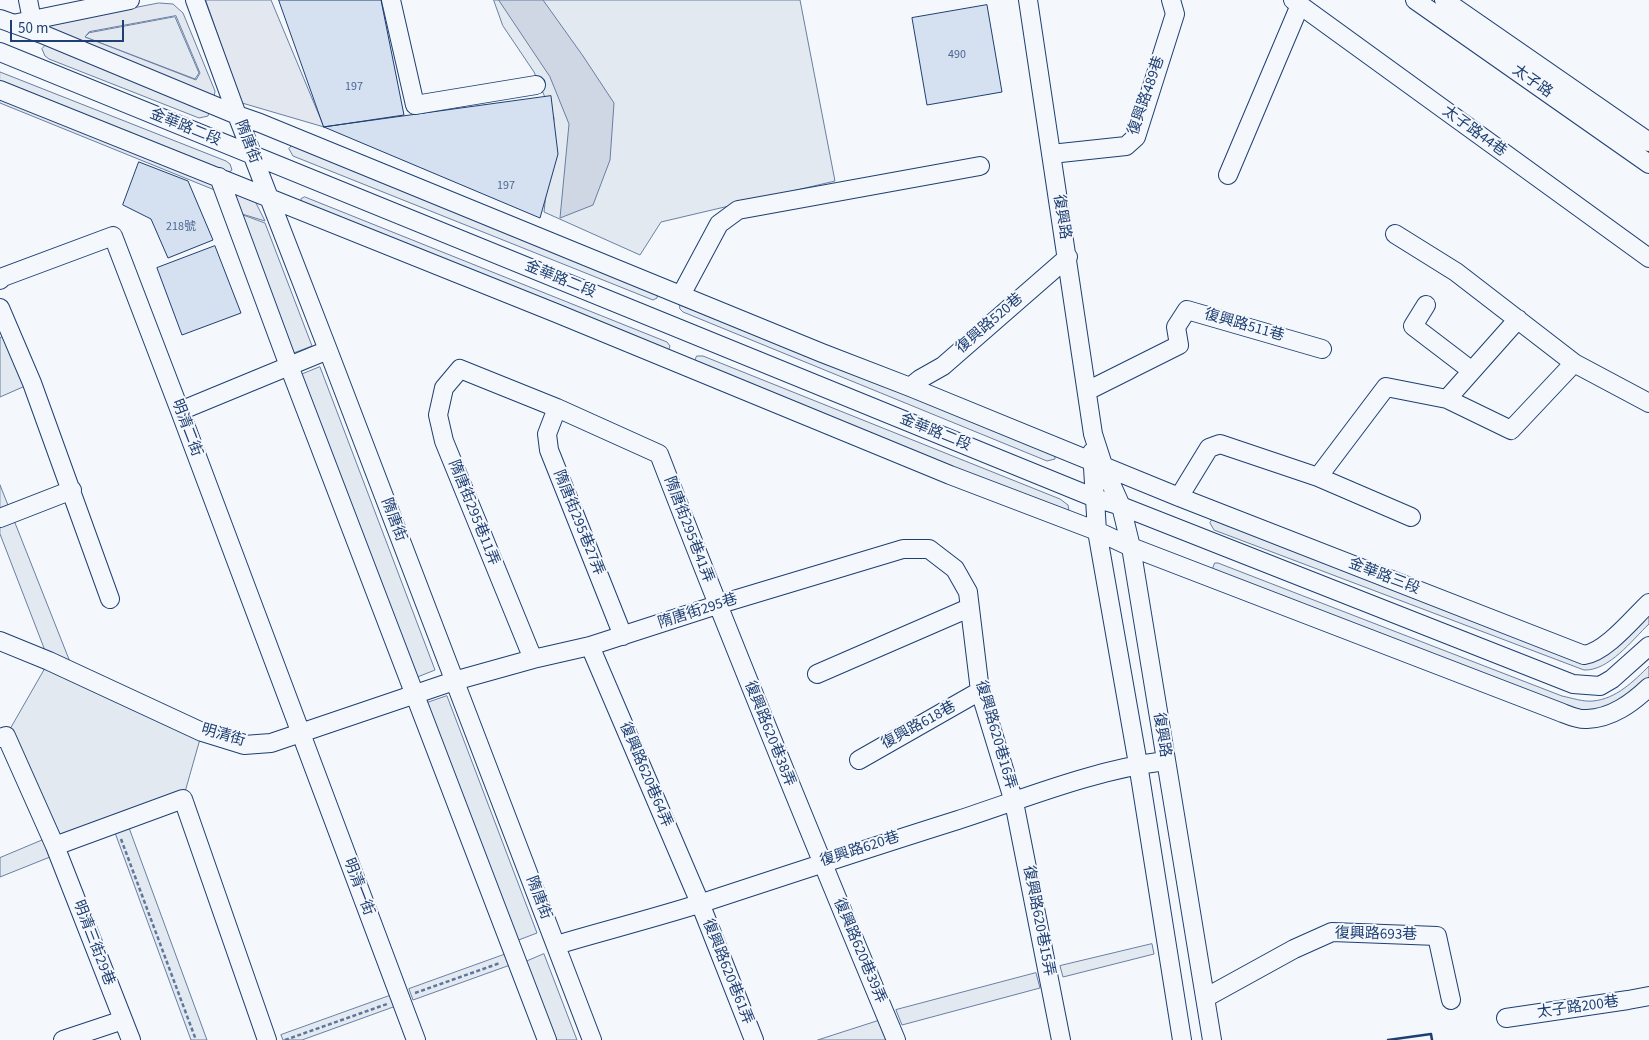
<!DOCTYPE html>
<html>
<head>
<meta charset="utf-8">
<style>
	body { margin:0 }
	#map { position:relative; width:1649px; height:1040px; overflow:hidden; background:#f4f7fb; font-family:"Source Sans 3",sans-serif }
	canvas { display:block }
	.scale { position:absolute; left:10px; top:20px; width:114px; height:22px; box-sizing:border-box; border:2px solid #1d3f73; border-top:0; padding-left:6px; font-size:15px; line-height:18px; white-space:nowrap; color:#1d3f73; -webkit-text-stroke:4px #f4f7fb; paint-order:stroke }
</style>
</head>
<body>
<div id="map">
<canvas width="1649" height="1040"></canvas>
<div class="scale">50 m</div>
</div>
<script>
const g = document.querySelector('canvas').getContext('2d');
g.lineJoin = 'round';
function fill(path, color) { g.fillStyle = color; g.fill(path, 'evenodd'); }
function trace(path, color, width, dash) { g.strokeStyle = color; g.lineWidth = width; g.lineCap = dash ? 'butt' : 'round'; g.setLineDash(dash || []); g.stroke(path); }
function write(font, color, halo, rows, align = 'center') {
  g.font = font + ' "Source Sans 3","Noto Sans TC",sans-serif'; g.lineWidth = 4; g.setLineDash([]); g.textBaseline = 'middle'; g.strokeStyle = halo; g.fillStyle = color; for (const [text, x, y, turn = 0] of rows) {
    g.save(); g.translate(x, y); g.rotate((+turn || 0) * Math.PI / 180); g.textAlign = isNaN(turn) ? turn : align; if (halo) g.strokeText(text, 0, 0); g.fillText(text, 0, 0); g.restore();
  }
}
const green = new Path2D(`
	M 494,0 L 800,0 L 835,181 L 661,222 L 640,255 L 544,212 L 554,118 L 534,72 L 503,26 Z
	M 175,17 L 199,73 L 195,79 L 85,37 L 89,33 Z
	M 47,44 L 209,112 L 208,116 L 199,118 L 49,59 L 45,56 L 42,49 Z
	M 0,72 L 226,161 L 230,164 L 232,170 L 228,173 L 0,87 Z
	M 293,144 L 658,293 L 657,298 L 653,300 L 293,156 L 289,149 Z
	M 305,197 L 667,342 L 670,346 L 668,352 L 301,201 L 301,199 Z
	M 235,212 L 265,223 L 312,346 L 291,354 Z
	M 680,305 L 1055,454 L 1055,459 L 1047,461 L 683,312 L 680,309 Z
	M 11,333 L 32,383 L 0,397 L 0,338 Z
	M 697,356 L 703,356 L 1060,499 L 1068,505 L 1069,511 L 1064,514 L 695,361 Z
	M 320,367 L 435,670 L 415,678 L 298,376 Z
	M 0,485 L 74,672 L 202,732 L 183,799 L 55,846 L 6,736 L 49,661 L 0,534 Z
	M 1214,517 L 1571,657 L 1649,610 L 1649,624 C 1632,640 1609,671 1584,670 L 1214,530 L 1210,523 Z
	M 1215,563 L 1218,563 L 1562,696 C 1572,698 1583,702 1593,701 C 1616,699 1634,681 1649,666 L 1649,681 L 1619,705 L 1581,714 L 1212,571 Z
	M 447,696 L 537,933 L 516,941 L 424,704 Z
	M 128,825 L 207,1040 L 191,1040 L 114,830 Z
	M 43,840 L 50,857 L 0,877 L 0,858 Z
	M 1152,944 L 1154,954 L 1063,977 L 1060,966 Z
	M 509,953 L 513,964 L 413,1000 L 409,989 Z
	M 544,954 L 577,1040 L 552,1040 L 523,963 Z
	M 1036,973 L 1040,988 L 902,1025 L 896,1010 Z
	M 392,995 L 396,1006 L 302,1040 L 283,1040 L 281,1035 Z
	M 881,1020 L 889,1040 L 818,1040 Z`);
const parking = new Path2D(`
	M 206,0 L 271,0 L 324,127 L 242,103 Z
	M 159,3 L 173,4 L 183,13 L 215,91 L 214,98 L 49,29 L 49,26 L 56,23 ZM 176,16 L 200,73 L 196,80 L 85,37 L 89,32 Z
	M 0,94 L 254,199 L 265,221 L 229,210 L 222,193 L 0,103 Z`);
const water = new Path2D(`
	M 499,0 L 543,0 L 583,56 L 614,103 L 610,160 L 593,205 L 560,218 L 569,124 L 550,77 Z`);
const building = new Path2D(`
	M 279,0 L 381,0 L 404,115 L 324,127 Z
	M 987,5 L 1002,92 L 927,105 L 912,18 Z
	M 551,96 L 558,154 L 540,218 L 324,127 Z
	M 139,162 L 188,181 L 213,240 L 168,258 L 151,219 L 123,205 Z
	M 215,246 L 241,313 L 182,335 L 157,268 Z`);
const path = new Path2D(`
	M 121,839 L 196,1040
	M 415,993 L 500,963
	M 285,1040 L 387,1004`);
const minor = new Path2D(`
	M 28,0 L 32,20
	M 195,0 L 237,115 L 328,350 L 592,1040
	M 391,0 L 415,105 L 536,85
	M 1028,0 L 1093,434 L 1104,468 L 1121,506 L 1131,547 L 1212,1040
	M 1293,0 L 1649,258
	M 1415,0 L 1649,164
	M 1444,0 L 1649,142
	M 0,19 L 42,34 L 237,115 L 260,123 L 822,353 L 910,387 L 1179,497 L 1584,655 C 1606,652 1633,618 1649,603
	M 13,24 L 130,0
	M 0,52 L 1095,498 L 1121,506 L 1573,684 L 1600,686 L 1612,679 L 1649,646
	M 0,90 L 556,313 L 950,475 L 1097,531 L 1131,547 L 1560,712 C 1568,715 1578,720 1587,719 C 1612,718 1632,703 1649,687
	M 1051,154 L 1126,146 L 1136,137 L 1175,14 L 1171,0
	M 1228,175 L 1300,5
	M 219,177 L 289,366 L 547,1040
	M 0,280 L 3,277 L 113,236 L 180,411 L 416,1040
	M 681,295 L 719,224 L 738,210 L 980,166
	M 1426,305 L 1413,326 L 1472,371
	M 0,308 L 32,383 L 110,599
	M 1574,363 L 1649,403
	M 910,387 L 920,379 L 943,366 L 1068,257
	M 1087,391 L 1179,345 L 1176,327 L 1187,310 L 1322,349
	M 1447,399 L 1518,319
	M 557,408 L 547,434 L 549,450 L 623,636
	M 180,411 L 328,350
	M 1092,452 L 1097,531 L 1138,764 L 1182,1040
	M 1318,477 L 1411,517
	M 1179,497 L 1209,448 L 1220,444 L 1318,477 L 1386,387 L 1447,399 L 1511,430 L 1574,363 L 1456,272 L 1395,234
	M 0,518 L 72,490
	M 0,641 L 49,661 L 202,732 L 244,745 L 271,743 L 454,681 L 533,659 L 590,646 L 717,605 L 903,549 L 929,549 L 955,569 L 968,592 L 980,691 L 1014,802 L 1061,1040
	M 590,646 L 700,903 L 754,1040
	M 533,659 L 444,441 L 438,415 L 444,388 L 460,369 L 557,408 L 659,454 C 735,651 815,846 896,1040
	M 817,674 L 969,608
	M 0,738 L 6,736 L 55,846 L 131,1040
	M 859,760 L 980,691
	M 55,846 L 183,799 L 267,1040
	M 556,945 C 604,931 654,918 702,903 C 787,875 872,847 958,820 C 1026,798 1093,770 1165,761
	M 1205,998 L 1294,949 L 1332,932 L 1437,936 L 1451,1000
	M 1506,1018 L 1628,1000 L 1649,996
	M 63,1040 L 123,1020`);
const wall = new Path2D(`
	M 1388,1040 L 1431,1034 L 1432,1040`);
const numberNames = [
	["490",957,55],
	["197",354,87],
	["197",506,186],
	["218號",181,227]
];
const streetNames = [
	["太子路",1532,82,35],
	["復興路489巷",1147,96,-71],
	["金華路二段",185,128,22],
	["太子路44巷",1474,132,36],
	["隋唐街",247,142,69],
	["復興路",1061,217,81],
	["金華路二段",560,280,22],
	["復興路520巷",990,324,-41],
	["復興路511巷",1244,326,16],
	["明清二街",186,428,69],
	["金華路二段",935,433,22],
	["隋唐街295巷11弄",473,513,68],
	["隋唐街",393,520,69],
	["隋唐街295巷27弄",578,523,68],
	["隋唐街295巷41弄",688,530,69],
	["金華路三段",1384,577,21],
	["隋唐街295巷",698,612,-18],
	["復興路618巷",919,726,-29],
	["復興路620巷38弄",769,734,68],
	["復興路620巷16弄",995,735,74],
	["復興路",1161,735,81],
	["明清街",223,736,16],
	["復興路620巷64弄",645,775,67],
	["復興路620巷",860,850,-18],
	["明清一街",358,887,69],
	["隋唐街",538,898,69],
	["復興路620巷15弄",1038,921,79],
	["復興路693巷",1376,935,1],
	["明清三街29巷",93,943,69],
	["復興路620巷39弄",859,951,67],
	["復興路620巷61弄",727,972,68],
	["太子路200巷",1578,1008,-8]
];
fill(green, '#e3e9f0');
trace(green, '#687fa3', 1);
fill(parking, '#e3e8f0');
trace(parking, '#687fa3', 1);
fill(water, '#cfd7e4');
trace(water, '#687fa3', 1);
fill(building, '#d5e0f0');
trace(building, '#1d3f73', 1);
trace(minor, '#1d3f73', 20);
trace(path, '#5e769c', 2.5, [4, 2.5]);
trace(minor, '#f4f7fb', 18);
trace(wall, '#1d3f73', 2.5);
write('12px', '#4b6792', null, numberNames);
write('15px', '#1d3f73', '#f4f7fb', streetNames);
</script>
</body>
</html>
